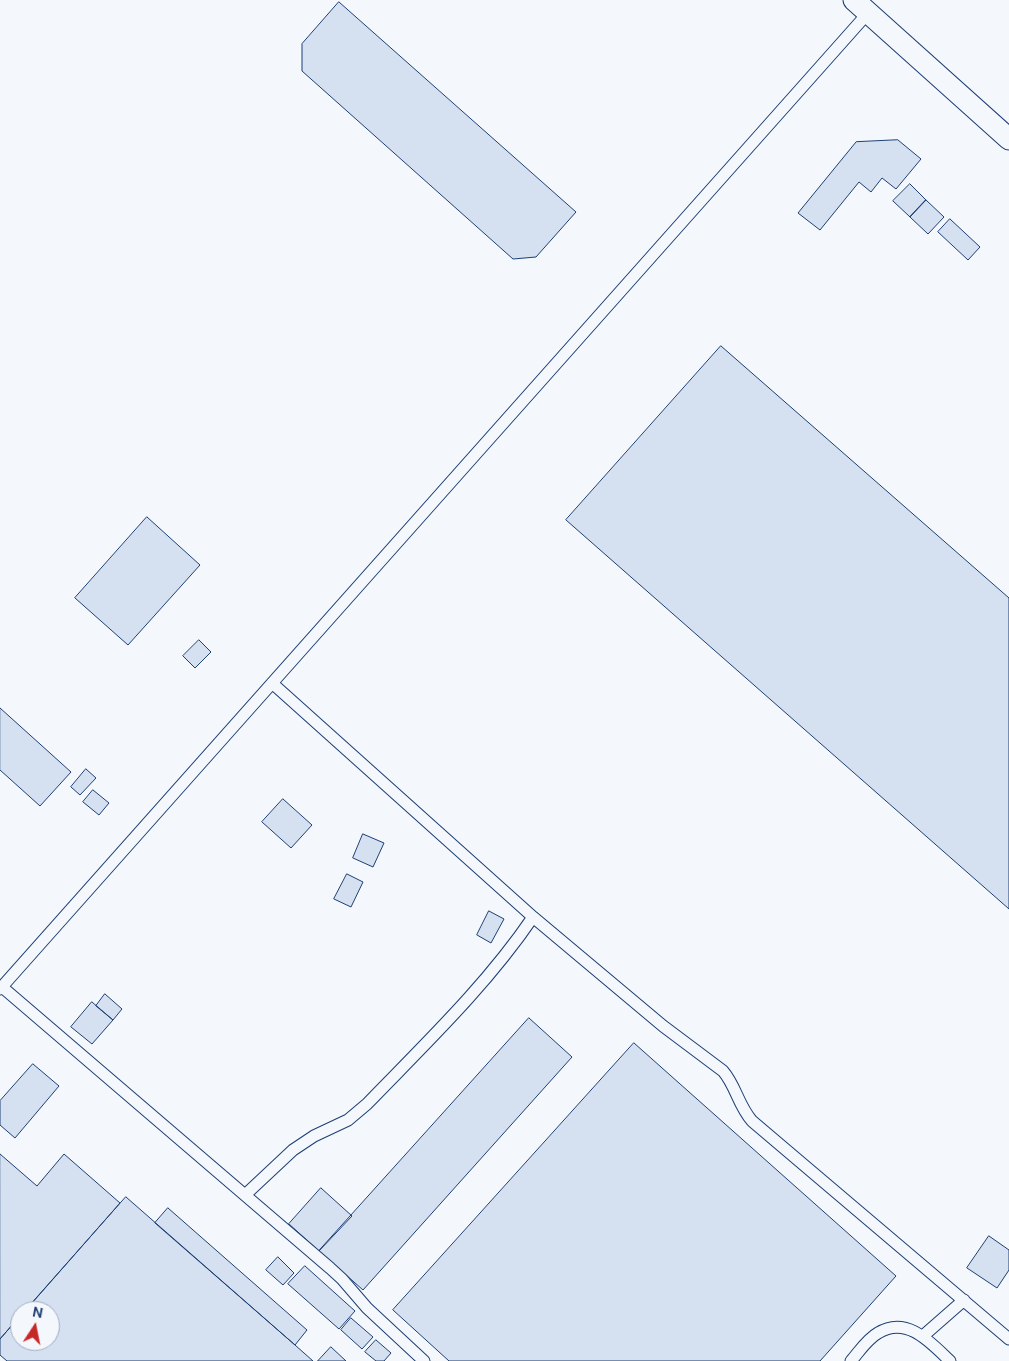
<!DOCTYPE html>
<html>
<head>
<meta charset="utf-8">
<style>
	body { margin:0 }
	#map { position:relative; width:1009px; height:1361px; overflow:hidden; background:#f4f7fb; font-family:"DM Sans",sans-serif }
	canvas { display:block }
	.north { position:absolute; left:10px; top:1301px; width:50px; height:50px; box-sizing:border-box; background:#f4f7fb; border:1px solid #9eadc5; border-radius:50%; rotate:11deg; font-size:14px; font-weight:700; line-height:20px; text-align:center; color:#1d3f73 }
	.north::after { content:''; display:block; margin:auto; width:18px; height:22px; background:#c62828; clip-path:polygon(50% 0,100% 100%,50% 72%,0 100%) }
</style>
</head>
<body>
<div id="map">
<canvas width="1009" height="1361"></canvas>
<div class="north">N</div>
</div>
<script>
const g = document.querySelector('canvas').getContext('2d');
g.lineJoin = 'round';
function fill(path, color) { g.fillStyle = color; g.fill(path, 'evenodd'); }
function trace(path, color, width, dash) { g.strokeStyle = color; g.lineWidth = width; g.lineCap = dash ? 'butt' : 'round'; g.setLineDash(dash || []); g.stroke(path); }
const building = new Path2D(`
	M 339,2 L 576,212 L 536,257 L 513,259 L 302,71 L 302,44 Z
	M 898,140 L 921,159 L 896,189 L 882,178 L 871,192 L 859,182 L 820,230 L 798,213 L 856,142 Z
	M 910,184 L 926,200 L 910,217 L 893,201 Z
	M 926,200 L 944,217 L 928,234 L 910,217 Z
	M 950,219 L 980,247 L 968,260 L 938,232 Z
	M 721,346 L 1009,598 L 1009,909 L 566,520 Z
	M 147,517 L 200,565 L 128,645 L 75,598 Z
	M 199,640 L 211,652 L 195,668 L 183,656 Z
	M 0,708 L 71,772 L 40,806 L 0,770 Z
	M 86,769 L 96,778 L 80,795 L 71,787 Z
	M 93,790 L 109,803 L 99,815 L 83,802 Z
	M 283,799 L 312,825 L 291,848 L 262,822 Z
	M 363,834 L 384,843 L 373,867 L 353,858 Z
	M 347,874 L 363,882 L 351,907 L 334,899 Z
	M 489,911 L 504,919 L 491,943 L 477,935 Z
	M 105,994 L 122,1009 L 113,1020 L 96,1006 Z
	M 92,1002 L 113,1020 L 92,1044 L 71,1027 Z
	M 529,1018 L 572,1057 L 363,1290 L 319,1251 Z
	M 634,1043 L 896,1276 L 820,1361 L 449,1361 L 393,1310 Z
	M 33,1064 L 59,1086 L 15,1138 L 0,1125 L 0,1101 Z
	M 0,1154 L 37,1186 L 64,1154 L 120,1203 L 25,1311 L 20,1311 L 20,1316 L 0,1339 Z
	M 321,1188 L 352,1216 L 319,1251 L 289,1224 Z
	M 126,1197 L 295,1345 L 313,1361 L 7,1361 L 0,1355 L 0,1339 L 20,1316 L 20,1341 L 50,1341 L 50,1311 L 25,1311 Z
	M 168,1208 L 307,1330 L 295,1345 L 155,1223 Z
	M 989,1236 L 1009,1250 L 1009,1270 L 997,1288 L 967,1268 Z
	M 278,1257 L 294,1273 L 283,1285 L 266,1270 Z
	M 305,1266 L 355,1311 L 339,1329 L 288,1284 Z
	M 351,1318 L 373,1337 L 362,1349 L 341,1330 Z
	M 376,1340 L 391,1353 L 384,1361 L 376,1361 L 365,1352 Z
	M 331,1347 L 346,1361 L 318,1361 Z`);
const service = new Path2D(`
	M 272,683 L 533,917 L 663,1026 L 723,1071 C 736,1086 738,1105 752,1121 L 1009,1339
	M 2,987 L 330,1268 L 342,1279 L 367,1308 L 424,1361
	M 0,989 L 868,13
	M 245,1195 L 293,1150 L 314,1136 L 348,1120 L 367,1104 C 425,1044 486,986 533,917
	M 923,1336 L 964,1300
	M 851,1361 C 859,1352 867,1339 878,1333 C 907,1315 931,1343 950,1361`);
const minor = new Path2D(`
	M 854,0 L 1009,139`);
fill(building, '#d5e0f0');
trace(building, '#1d3f73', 1);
trace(service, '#1d3f73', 13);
trace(minor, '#1d3f73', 23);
trace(service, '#f4f7fb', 11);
trace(minor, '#f4f7fb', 21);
</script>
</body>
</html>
